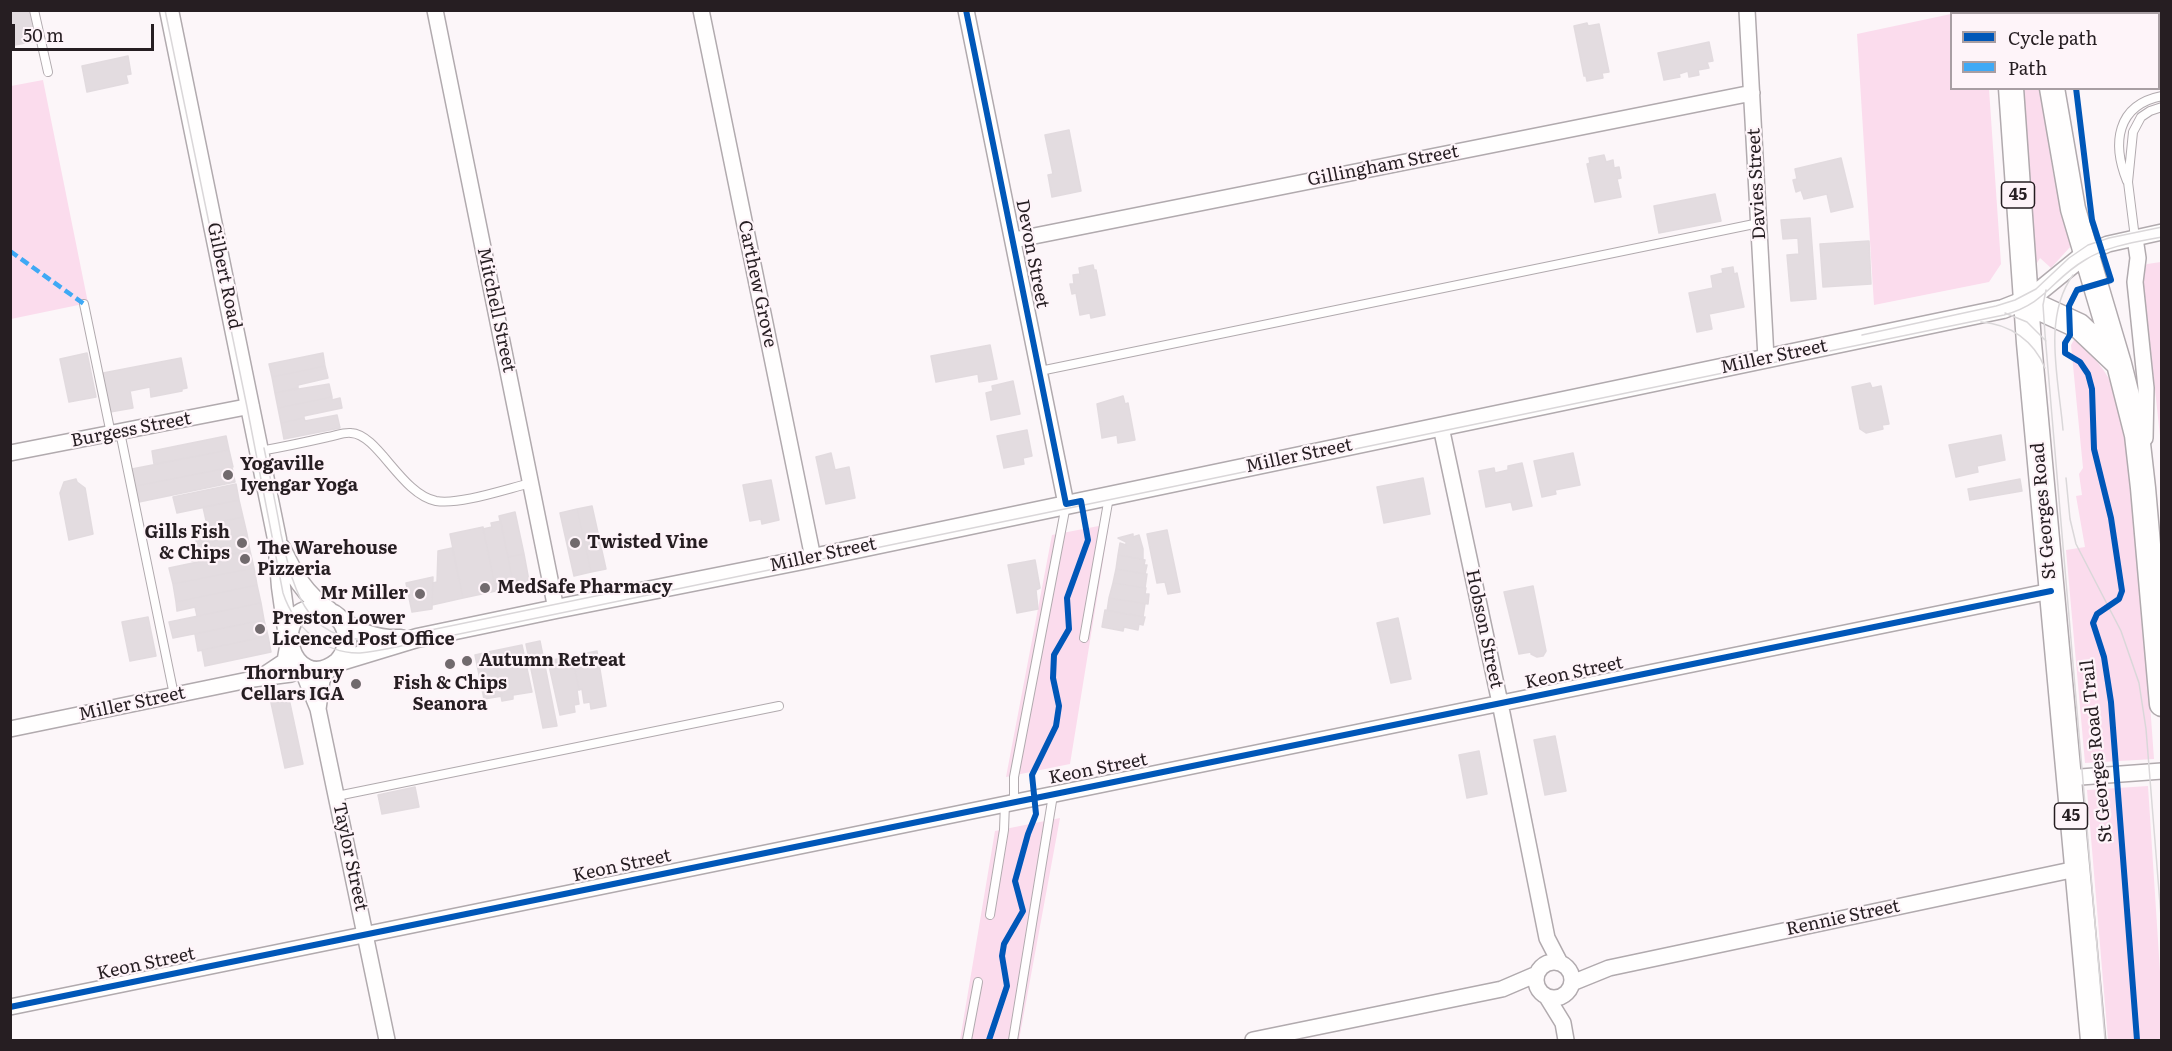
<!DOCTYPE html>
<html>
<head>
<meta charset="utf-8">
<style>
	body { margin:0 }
	#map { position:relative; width:2172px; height:1051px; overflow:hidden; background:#fcf6f9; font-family:Literata,serif }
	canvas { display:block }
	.frame { position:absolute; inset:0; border:12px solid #261e22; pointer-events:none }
	.legend { position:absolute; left:1950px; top:12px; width:210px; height:78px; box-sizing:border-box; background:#fef4f9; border:2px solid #a89ea3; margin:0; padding:8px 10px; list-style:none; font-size:18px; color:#261e22 }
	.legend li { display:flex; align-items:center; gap:12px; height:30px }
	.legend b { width:30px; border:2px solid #a89ea3 }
	.scale { position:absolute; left:12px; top:24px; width:142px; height:27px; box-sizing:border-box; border:3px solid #261e22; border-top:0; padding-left:8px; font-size:18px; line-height:21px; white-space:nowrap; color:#261e22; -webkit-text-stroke:4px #fef4f9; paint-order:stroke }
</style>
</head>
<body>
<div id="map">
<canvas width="2172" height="1051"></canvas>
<div class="frame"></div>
<ul class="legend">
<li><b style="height:8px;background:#0057b8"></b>Cycle path</li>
<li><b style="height:8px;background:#3fa9f5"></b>Path</li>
</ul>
<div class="scale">50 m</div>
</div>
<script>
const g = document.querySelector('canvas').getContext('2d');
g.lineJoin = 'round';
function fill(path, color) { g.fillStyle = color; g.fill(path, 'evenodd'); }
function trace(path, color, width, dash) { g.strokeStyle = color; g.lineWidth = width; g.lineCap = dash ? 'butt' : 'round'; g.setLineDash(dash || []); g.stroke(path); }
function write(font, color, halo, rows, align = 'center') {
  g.font = font + ' Literata,serif'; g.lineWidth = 4.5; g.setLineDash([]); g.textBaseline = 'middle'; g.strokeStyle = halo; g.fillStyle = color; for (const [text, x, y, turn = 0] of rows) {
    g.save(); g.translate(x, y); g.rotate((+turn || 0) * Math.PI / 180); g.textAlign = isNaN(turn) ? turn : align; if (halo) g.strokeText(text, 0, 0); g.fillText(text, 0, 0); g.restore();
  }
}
const green = new Path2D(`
	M 1951,14 L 1952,88 L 1989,89 L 2001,264 L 1989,282 L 1874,305 L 1857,34 Z
	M 43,80 L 88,303 L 11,319 L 11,86 Z
	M 2021,89 L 2040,89 L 2053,172 L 2071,246 L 2051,268 L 2040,258 L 2037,263 L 2034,262 Z
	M 2161,262 L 2161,445 L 2143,279 L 2144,268 L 2147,264 Z
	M 2075,338 C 2091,354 2107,370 2115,392 C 2132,436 2133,495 2137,541 C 2143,614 2149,687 2154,759 L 2085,763 L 2066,550 L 2085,547 L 2076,496 L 2082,495 L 2079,474 L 2083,468 L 2071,345 Z
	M 1109,524 L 1070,764 L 1006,777 L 1052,535 Z
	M 2148,786 L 2161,987 L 2161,1040 L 2108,1040 L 2087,790 Z
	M 1060,818 L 1019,1040 L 960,1040 L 995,831 Z`);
const building = new Path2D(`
	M 10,10 L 29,10 L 35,41 L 10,46 Z
	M 1587,23 L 1588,26 L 1599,24 L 1609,72 L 1602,73 L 1603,78 L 1587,81 L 1586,76 L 1584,76 L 1574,26 Z
	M 1709,42 L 1713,61 L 1707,62 L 1709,68 L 1698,70 L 1699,75 L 1689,77 L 1688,71 L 1679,74 L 1680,77 L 1664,80 L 1658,53 Z
	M 128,56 L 131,74 L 126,75 L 128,83 L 87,92 L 82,66 Z
	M 1069,130 L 1081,191 L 1052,197 L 1048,175 L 1053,174 L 1045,135 Z
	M 1604,155 L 1606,162 L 1613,160 L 1614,168 L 1619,167 L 1621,178 L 1617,179 L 1621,197 L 1595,202 L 1587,164 L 1590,163 L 1589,158 Z
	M 1841,158 L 1853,207 L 1831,212 L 1827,194 L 1804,199 L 1801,190 L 1796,192 L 1793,180 L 1797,179 L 1795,169 Z
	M 1715,194 L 1721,221 L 1659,233 L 1654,206 Z
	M 1810,218 L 1816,299 L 1791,301 L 1787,255 L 1799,254 L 1798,238 L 1783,239 L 1781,220 Z
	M 1869,241 L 1871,284 L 1823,287 L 1820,244 Z
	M 1093,265 L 1094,270 L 1096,270 L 1105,315 L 1091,318 L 1090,313 L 1080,315 L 1076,293 L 1072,294 L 1070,284 L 1074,284 L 1073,275 L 1080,274 L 1079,268 Z
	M 1733,267 L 1734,274 L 1737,273 L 1744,307 L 1709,314 L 1712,329 L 1697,332 L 1689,293 L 1713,288 L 1711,276 L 1723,273 L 1722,269 Z
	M 990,345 L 997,379 L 979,382 L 978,374 L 936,382 L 931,356 Z
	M 87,353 L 96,397 L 69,402 L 60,359 Z
	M 323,353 L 325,366 L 272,377 L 269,364 Z
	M 181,358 L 187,388 L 182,389 L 182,391 L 151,397 L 150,387 L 130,391 L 133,408 L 110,412 L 103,373 Z
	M 325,366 L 328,378 L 298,385 L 298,388 L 275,393 L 272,377 Z
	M 1013,381 L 1020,414 L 991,420 L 986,393 L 993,391 L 992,386 Z
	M 1870,383 L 1872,388 L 1881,386 L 1889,424 L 1882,425 L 1883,429 L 1866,433 L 1860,429 L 1852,387 Z
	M 329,384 L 332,397 L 278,408 L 275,393 Z
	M 1123,396 L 1125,404 L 1128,403 L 1135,440 L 1118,443 L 1117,435 L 1102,438 L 1097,404 Z
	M 332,397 L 332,400 L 340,398 L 342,408 L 304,416 L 304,418 L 281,423 L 278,408 Z
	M 337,415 L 340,428 L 284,439 L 281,423 L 304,418 L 305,421 Z
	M 1027,430 L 1032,456 L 1023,458 L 1024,464 L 1004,468 L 997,436 Z
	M 2001,435 L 2005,460 L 1977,466 L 1978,472 L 1956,477 L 1949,445 Z
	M 226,436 L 229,450 L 154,464 L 152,451 Z
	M 229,450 L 233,467 L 136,486 L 132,469 Z
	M 831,453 L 835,470 L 849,467 L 855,498 L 826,504 L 816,457 Z
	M 1573,453 L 1580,485 L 1555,490 L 1556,494 L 1542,497 L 1534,461 Z
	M 1522,463 L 1532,506 L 1513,510 L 1511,502 L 1486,507 L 1479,471 L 1494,468 L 1495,473 L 1508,470 L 1508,466 Z
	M 232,467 L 235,482 L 139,502 L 136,486 Z
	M 1423,478 L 1430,514 L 1384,523 L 1377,487 Z
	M 76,479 L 77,482 L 85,488 L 93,534 L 69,540 L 60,493 L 64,482 Z
	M 2020,479 L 2022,491 L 1970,500 L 1968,489 Z
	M 771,480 L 779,520 L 762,524 L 761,519 L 750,521 L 743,485 Z
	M 236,484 L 239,500 L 177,513 L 173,497 Z
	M 239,500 L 243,517 L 207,525 L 203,507 Z
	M 592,506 L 606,569 L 591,572 L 577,509 Z
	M 577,509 L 591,572 L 574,576 L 560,513 Z
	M 515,512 L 524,554 L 508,557 L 499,516 Z
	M 243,517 L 247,534 L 197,545 L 193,527 Z
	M 501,521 L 514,588 L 496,591 L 483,529 L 492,527 L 491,523 Z
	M 483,527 L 496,591 L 463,598 L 450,534 Z
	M 1167,530 L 1180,592 L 1168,594 L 1165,582 L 1157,583 L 1147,534 Z
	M 247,534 L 250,551 L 192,561 L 189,546 Z
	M 1133,534 L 1133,537 L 1139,535 L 1143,549 L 1143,559 L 1118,555 L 1120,543 L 1126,545 L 1126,542 L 1118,538 Z
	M 452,548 L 463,598 L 432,605 L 433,583 L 437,582 L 438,551 Z
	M 250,551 L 254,568 L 173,584 L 169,568 Z
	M 524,554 L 529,581 L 525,586 L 514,588 L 508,557 Z
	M 1118,555 L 1145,560 L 1144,565 L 1147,565 L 1145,574 L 1116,569 Z
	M 1035,560 L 1040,588 L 1036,590 L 1038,609 L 1017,613 L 1008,565 Z
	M 254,568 L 257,585 L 176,602 L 173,584 Z
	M 1116,569 L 1147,574 L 1145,588 L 1113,583 Z
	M 433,577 L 432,609 L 412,612 L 406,583 Z
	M 1113,583 L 1146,588 L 1145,594 L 1149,594 L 1148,604 L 1109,598 Z
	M 257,585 L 261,603 L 197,616 L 195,607 L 177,611 L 176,602 Z
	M 1533,586 L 1546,651 L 1543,656 L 1537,657 L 1531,654 L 1531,652 L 1519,654 L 1504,592 Z
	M 1109,598 L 1145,604 L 1143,617 L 1107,611 Z
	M 261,603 L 264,620 L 173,638 L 169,622 Z
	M 1105,610 L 1145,617 L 1143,625 L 1139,624 L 1138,630 L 1124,627 L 1123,631 L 1102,627 Z
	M 148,617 L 156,656 L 130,661 L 122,622 Z
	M 1398,618 L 1411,679 L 1391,683 L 1377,623 Z
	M 264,620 L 268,636 L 198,651 L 195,634 Z
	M 268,636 L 271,652 L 205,666 L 202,650 Z
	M 540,641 L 557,726 L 543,728 L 526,644 Z
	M 522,645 L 532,692 L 513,695 L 513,699 L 502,701 L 493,651 Z
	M 493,651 L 502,696 L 484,699 L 475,655 Z
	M 597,651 L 606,706 L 591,709 L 590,702 L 584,703 L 582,689 L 579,690 L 573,660 L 583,658 L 582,654 Z
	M 562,658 L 563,661 L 573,660 L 579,690 L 577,690 L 579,704 L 574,705 L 575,712 L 560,715 L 548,661 Z
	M 288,694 L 303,764 L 285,768 L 270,698 Z
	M 1555,736 L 1566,791 L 1545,795 L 1534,740 Z
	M 1479,751 L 1487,794 L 1467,798 L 1459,755 Z
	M 415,787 L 419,807 L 382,814 L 378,795 Z`);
const service = new Path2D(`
	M 34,10 L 48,72
	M 2127,181 C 2112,144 2116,105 2162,96
	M 2135,238 L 2128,182 L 2133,132 L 2141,117 L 2150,111 L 2162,107
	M 84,304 L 111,434
	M 1040,371 L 1759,223
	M 120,432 L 174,695
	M 260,451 C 283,447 306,442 328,437 C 335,436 344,432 351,433 C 378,434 401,494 436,501 C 460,505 506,489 531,483
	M 1084,638 L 1109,497
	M 337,796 L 779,706
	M 1014,801 L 1014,777 L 1066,505
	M 990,915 L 1004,830 L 1005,803
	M 967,1040 L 978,982
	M 1013,1040 L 1053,795`);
const minor = new Path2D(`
	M 435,10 L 556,609
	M 701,10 L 813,558
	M 966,10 L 1066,504
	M 1747,10 L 1766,358
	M 2135,238 L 2138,258 L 2135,282 L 2146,388 L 2145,438
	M 1014,240 L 1752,93
	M 2085,254 L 2108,244 L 2162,232
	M 1441,427 L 1500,703 L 1547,938 L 1560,963
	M 10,453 L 251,406
	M 308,668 L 306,679 L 318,709 L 387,1040
	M 264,675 L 285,661 L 288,644
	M 318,709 L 322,680 L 330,667
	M 10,729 L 253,679 L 291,674 L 305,667
	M 2067,778 L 2162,771
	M1536 980a18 18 0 1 1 36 0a18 18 0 1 1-36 0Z
	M 1572,983 L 1609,968 L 2076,869
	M 1547,997 L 1563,1023 L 1566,1040
	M 10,1007 L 2051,591
	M 1253,1040 L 1502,989 L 1537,974`);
const tertiary = new Path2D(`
	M 169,10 L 277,539 L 281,587 L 288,637
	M 281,548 C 294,575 304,594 329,611
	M 341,620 C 359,634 379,640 401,639
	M 338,662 C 355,644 348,613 321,610 C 265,603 290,700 338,662 L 417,638 L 556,609 L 813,558 L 2003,309 L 2031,298 L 2085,254`);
const trunk = new Path2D(`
	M 2007,10 L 2007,14
	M 2041,10 L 2041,14
	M 2011,88 L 2029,343 L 2093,1040
	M 2052,88 L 2073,209 L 2119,364 L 2137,435 L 2143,488 L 2162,704
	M 2025,301 L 2079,326 L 2117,362`);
const tram = new Path2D(`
	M 165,10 L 247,407 L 283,593 C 294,626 323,654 360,653 C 375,652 391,648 406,645 L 2004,315 C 2047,303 2051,280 2085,260 C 2107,246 2136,242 2162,237
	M 2046,290 L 2043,305 L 2045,334 L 2105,1040
	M 2005,313 L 2027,322 L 2046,341
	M 1981,322 C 2010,324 2034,341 2045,368
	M 1862,335 L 1996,306 L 2015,300 L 2036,289 L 2069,258 L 2088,245 L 2109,238 L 2162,227
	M 2063,430 C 2059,381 2042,317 2073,275
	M 264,448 C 270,477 276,505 281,534 C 295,598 308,647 387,639 L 654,584
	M 2066,478 L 2070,519 L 2076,544 L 2121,631 L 2139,683 L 2146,729 L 2162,929`);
const quiet = new Path2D(`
	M 10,251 L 84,304`);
const cycleway = new Path2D(`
	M 966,10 L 1066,504 L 1081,501 L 1088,540 L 1067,598 L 1069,629 L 1054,655 L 1053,678 L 1059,706 L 1056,726 L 1032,775 L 1036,814 L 1028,834 L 1015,881 L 1023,911 L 1004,944 L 1002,956 L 1007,986 L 989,1040
	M 2076,88 L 2092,220 L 2111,280 L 2077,290 L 2069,306 L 2070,335 L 2065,343 L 2065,353 L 2080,362 L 2088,374 L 2092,389 L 2094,449 L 2111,518 L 2122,591 L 2119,599 L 2097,614 L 2093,623 L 2104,657 L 2111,702 L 2137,1040
	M 10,1007 L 2051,591`);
const markers = [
	[228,475,6,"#716a6d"],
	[242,543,6,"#716a6d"],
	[575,543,6,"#716a6d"],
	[245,559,6,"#716a6d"],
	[485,588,6,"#716a6d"],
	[420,594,6,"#716a6d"],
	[260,629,6,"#716a6d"],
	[467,661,6,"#716a6d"],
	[450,664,6,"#716a6d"],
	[356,684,6,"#716a6d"]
];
const shields = [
	[2018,195,33],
	[2071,816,33]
];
const shieldNames = [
	["45",2018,195],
	["45",2071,816]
];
const streetNames = [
	["Gillingham Street",1383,166,-11],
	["Davies Street",1757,184,-93],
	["Devon Street",1032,254,79],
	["Gilbert Road",224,276,78],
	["Carthew Grove",757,284,78],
	["Mitchell Street",496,310,78],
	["Miller Street",1774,357,-12],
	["Burgess Street",131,430,-11],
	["Miller Street",1299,456,-12],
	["St Georges Road",2044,511,-95],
	["Miller Street",823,555,-12],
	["Hobson Street",1484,629,78],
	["Keon Street",1574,673,-12],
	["Miller Street",132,704,-12],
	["St Georges Road Trail",2097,751,-96],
	["Keon Street",1098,769,-11],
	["Taylor Street",350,857,78],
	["Keon Street",622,866,-12],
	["Rennie Street",1843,918,-12],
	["Keon Street",146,964,-12]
];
const poiNames = [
	["Yogaville",240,465],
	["Iyengar Yoga",240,486],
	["Gills Fish",230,533,"right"],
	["& Chips",230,554,"right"],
	["Twisted Vine",587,543],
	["The Warehouse",257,549],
	["Pizzeria",257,570],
	["MedSafe Pharmacy",497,588],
	["Mr Miller",408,594,"right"],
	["Preston Lower",272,619],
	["Licenced Post Office",272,640],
	["Autumn Retreat",479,661],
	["Thornbury",344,674,"right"],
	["Cellars IGA",344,695,"right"],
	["Fish & Chips",450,684,"center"],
	["Seanora",450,705,"center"]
];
fill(green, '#fbdced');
fill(building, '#e3dce0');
trace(building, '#e2dbdf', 1.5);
trace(service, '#b1aaae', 10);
trace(minor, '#b1aaae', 18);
trace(tertiary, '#b1aaae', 21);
trace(trunk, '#b1aaae', 27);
trace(service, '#fffefe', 8);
trace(minor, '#fffefe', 15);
trace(tertiary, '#fffefe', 18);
trace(trunk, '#fffefe', 24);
trace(tram, '#dad7d9', 1.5);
trace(quiet, '#3fa9f5', 4.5, [9, 4.5]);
trace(cycleway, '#0057b8', 6);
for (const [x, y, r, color] of markers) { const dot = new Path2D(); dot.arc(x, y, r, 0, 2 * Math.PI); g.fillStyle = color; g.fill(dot); trace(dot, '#fef4f9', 2); }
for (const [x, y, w] of shields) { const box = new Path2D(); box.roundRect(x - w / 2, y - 13, w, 26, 4.5); g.fillStyle = '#fef4f9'; g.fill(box); trace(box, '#261e22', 1.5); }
write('bold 16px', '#261e22', null, shieldNames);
write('18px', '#261e22', '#fef4f9', streetNames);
write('bold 18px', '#261e22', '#fef4f9', poiNames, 'left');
</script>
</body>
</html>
